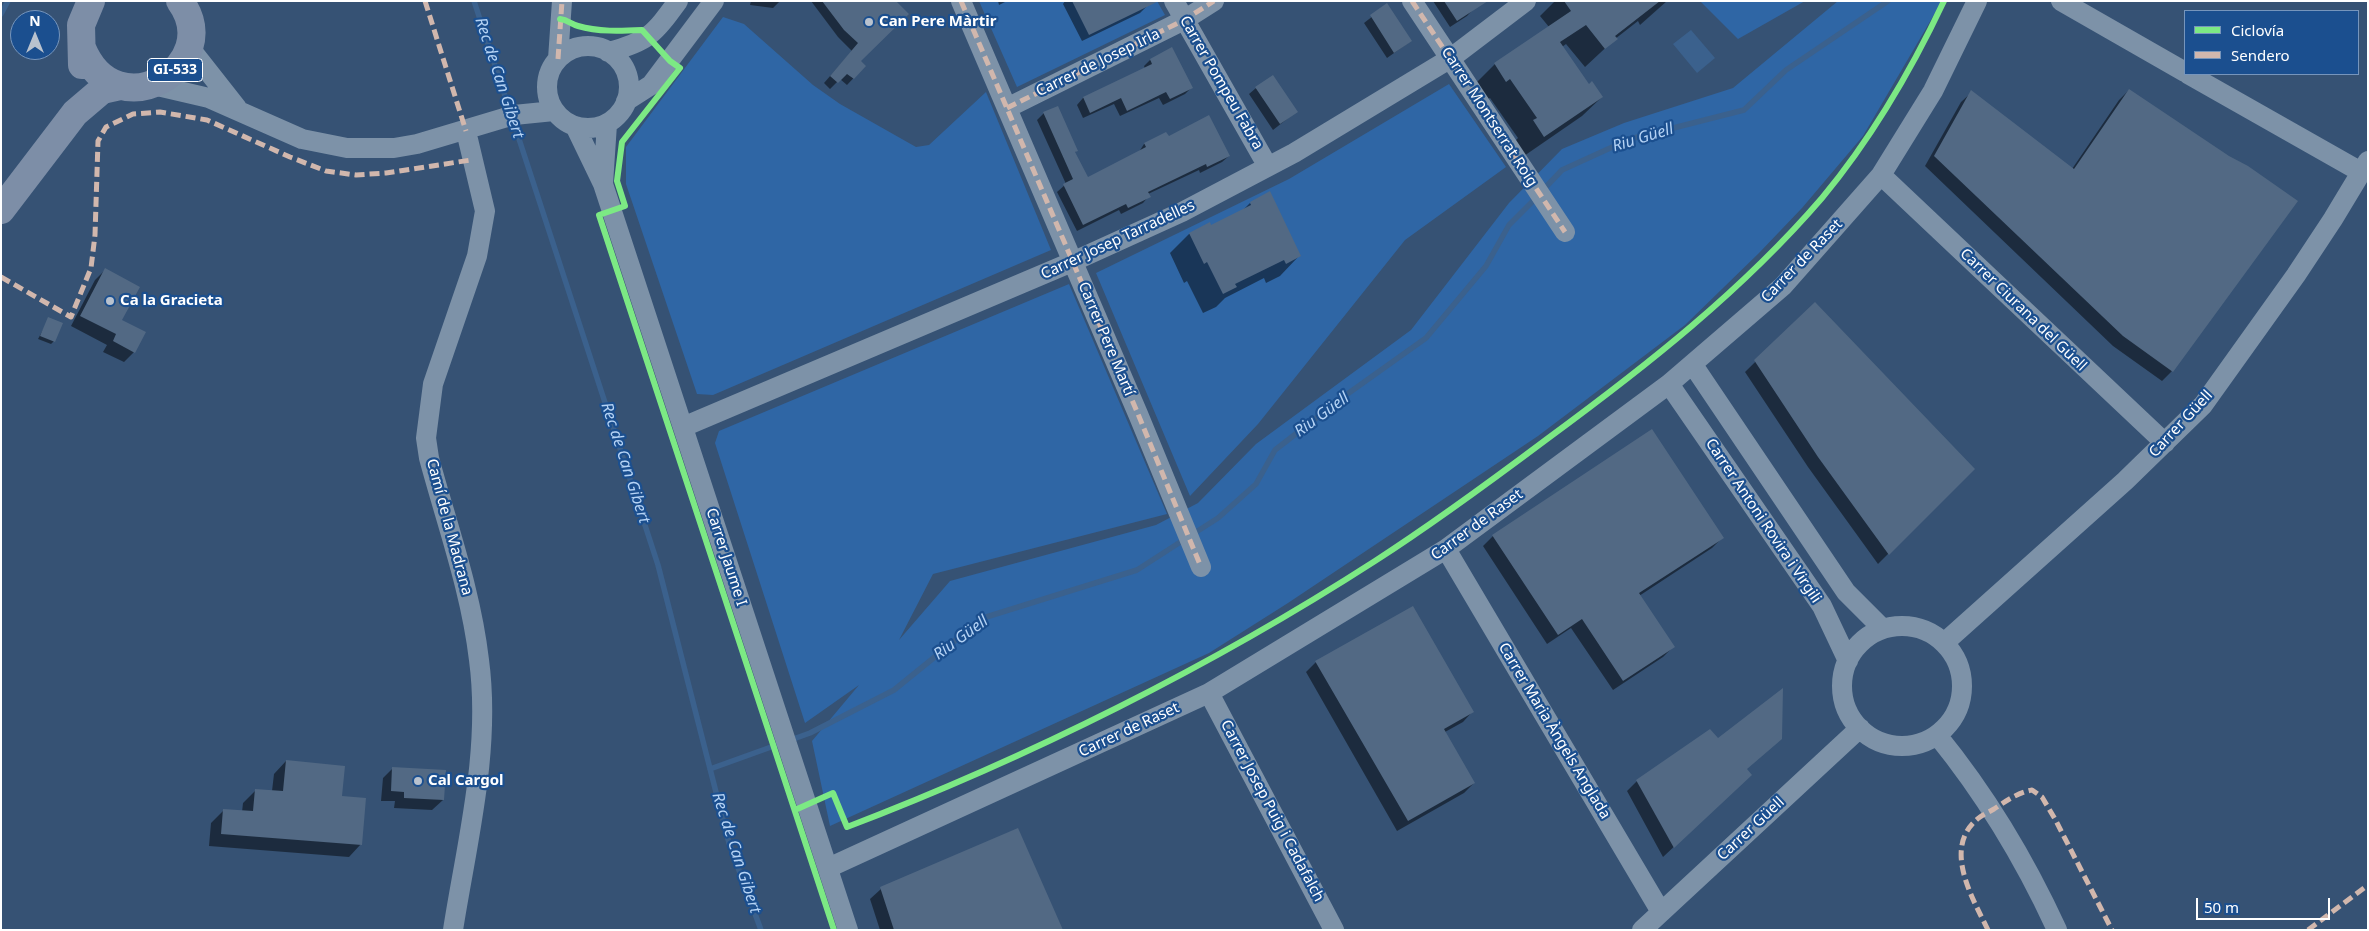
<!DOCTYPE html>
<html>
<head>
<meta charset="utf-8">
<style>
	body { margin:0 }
	#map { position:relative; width:2369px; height:931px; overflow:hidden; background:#365274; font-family:"Noto Sans",sans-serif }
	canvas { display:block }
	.frame { position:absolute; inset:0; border:2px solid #fff; pointer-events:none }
	.legend { position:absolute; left:2184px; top:10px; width:175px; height:65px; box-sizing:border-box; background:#1b4f8f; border:1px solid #7695bc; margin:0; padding:6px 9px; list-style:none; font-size:15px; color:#fff }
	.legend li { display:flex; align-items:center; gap:10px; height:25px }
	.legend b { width:25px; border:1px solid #7695bc }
	.north { position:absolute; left:10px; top:10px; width:50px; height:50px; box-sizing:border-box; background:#1b4f8f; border:1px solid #7695bc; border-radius:50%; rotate:0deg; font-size:14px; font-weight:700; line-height:20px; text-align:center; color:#fff }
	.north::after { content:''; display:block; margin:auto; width:18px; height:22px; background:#b9c2ce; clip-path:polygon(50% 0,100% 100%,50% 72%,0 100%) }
	.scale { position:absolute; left:2196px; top:898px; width:134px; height:22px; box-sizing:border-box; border:2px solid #fff; border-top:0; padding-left:6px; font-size:15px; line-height:18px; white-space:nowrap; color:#fff; -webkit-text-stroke:4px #1b4f8f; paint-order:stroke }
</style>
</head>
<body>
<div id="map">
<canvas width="2369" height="931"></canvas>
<div class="frame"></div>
<ul class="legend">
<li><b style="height:6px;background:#7ce984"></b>Ciclovía</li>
<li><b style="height:6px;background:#d1b7ad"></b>Sendero</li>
</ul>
<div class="north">N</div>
<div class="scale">50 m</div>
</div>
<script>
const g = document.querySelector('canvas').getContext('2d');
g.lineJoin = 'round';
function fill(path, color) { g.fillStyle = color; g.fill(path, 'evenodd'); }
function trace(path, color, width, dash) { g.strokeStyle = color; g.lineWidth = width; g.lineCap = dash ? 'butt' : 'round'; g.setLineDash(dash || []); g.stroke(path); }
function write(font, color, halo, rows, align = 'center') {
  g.font = font + ' "Noto Sans",sans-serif'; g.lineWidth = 4.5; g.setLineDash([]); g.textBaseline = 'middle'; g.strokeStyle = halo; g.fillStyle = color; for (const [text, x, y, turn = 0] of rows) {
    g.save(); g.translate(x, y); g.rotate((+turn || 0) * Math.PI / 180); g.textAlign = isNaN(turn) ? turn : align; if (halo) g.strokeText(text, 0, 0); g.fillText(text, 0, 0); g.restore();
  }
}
const green = new Path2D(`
	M 979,1 L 1157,1 L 1165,15 L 1017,87 Z
	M 1700,1 L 1805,1 L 1738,39 Z
	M 1838,1 L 1942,1 L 1863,136 L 1802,208 L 1759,253 L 1685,325 L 1538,436 L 1288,603 L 1209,653 L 830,826 L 812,741 L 859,685 L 805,723 L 715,443 L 719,431 L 1069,284 L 1167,514 L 933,574 L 899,640 L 950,581 L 1156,525 L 1198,503 L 1256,444 L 1411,330 L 1509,203 L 1562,149 L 1624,123 L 1733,88 Z
	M 723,17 L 744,24 L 813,85 L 840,104 L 916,147 L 929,145 L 986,92 L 1051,250 L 713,395 L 697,394 L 626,184 L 626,147 Z
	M 1449,84 L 1506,167 L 1405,240 L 1258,424 L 1190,496 L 1096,273 L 1289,179 Z`);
const water = new Path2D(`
	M 1691,30 L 1715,58 L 1697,73 L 1673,44 Z`);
const shadow = new Path2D(`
	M 751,1 L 780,1 L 773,8 L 750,5 Z
	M 811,1 L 895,1 L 859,61 L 865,66 L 847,85 L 840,79 L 830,89 L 824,83 L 852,51 L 838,37 Z
	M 998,1 L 1007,1 L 999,5 Z
	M 1065,1 L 1144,1 L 1147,6 L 1140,13 L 1082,41 L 1063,4 Z
	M 1433,1 L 1481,1 L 1467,16 L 1450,27 Z
	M 1555,1 L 1667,1 L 1640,25 L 1638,21 L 1615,39 L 1585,67 L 1566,44 L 1562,47 L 1589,85 L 1602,97 L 1582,116 L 1524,156 L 1515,141 L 1518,138 L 1490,98 L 1486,100 L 1475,84 L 1495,64 L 1549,27 L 1540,16 Z
	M 1387,5 L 1411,41 L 1387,58 L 1364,23 Z
	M 1150,60 L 1191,88 L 1185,94 L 1163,105 L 1159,98 L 1120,116 L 1114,104 L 1083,118 L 1077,105 L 1083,98 L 1145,69 L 1144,66 Z
	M 1256,88 L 1296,112 L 1273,130 L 1249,94 Z
	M 2129,90 L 2172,371 L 2162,381 L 2113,346 L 1925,166 L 1961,102 L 1972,92 L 2072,169 L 2119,100 Z
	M 1044,113 L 1077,150 L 1074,153 L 1087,179 L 1139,152 L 1144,144 L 1166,133 L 1168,137 L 1229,156 L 1222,162 L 1200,173 L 1199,170 L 1148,194 L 1149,196 L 1143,203 L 1121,214 L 1119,210 L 1077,231 L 1057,192 L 1066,184 L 1037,120 Z
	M 1250,203 L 1299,256 L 1280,276 L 1266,283 L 1264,278 L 1225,298 L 1216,307 L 1203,313 L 1187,281 L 1184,283 L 1170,253 L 1189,234 L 1211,227 L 1242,211 Z
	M 105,270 L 121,320 L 134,352 L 124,362 L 103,352 L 107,345 L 71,326 L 95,280 Z
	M 1815,303 L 1973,469 L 1878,564 L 1808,467 L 1745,372 Z
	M 49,319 L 54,341 L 51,344 L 38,339 Z
	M 1652,431 L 1722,538 L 1712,548 L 1639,596 L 1673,647 L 1663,657 L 1613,690 L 1571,628 L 1547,644 L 1483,546 L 1493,536 Z
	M 1316,662 L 1473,711 L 1463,722 L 1445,732 L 1474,783 L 1464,793 L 1397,831 L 1306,672 Z
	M 286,761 L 340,797 L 361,844 L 349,857 L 209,846 L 211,823 L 224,810 L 242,812 L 243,803 L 256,790 L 272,791 L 274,774 Z
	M 393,768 L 443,800 L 432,810 L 394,808 L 395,801 L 381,801 L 383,778 Z
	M 1746,770 L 1740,785 L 1663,857 L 1627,791 L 1637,781 Z
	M 881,889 L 1061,930 L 880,930 L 870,899 Z`);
const stream = new Path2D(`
	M 474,1 L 658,565 L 729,843 L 761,930
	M 1,14 L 8,1
	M 1543,190 L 1562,170 L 1630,139 L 1744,110 L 1786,70 L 1888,1
	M 1193,534 L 1218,518 L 1256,484 L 1275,450 L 1346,395 L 1426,338 L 1486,266 L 1509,225 L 1537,197
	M 710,769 L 810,733 L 894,690 L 983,618 L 1137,570 L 1185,539`);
const building = new Path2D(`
	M 822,1 L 896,1 L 909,14 L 861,61 L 866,66 L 854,79 L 847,74 L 838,83 L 830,76 L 858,43 L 844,30 Z
	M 1072,1 L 1159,1 L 1089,35 Z
	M 1444,1 L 1488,1 L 1457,21 Z
	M 1564,1 L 1660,1 L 1615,36 L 1618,39 L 1605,49 L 1586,25 L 1560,42 L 1589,84 L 1592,81 L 1603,97 L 1544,137 L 1533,120 L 1537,118 L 1510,79 L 1506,82 L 1494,63 L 1571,11 Z
	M 1387,3 L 1412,41 L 1394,53 L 1370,15 Z
	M 1172,47 L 1193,88 L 1170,99 L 1166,92 L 1127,111 L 1121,98 L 1090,113 L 1083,97 L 1152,64 L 1150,59 Z
	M 1273,75 L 1298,112 L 1280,124 L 1255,87 Z
	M 2129,89 L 2229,156 L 2248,166 L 2298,201 L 2173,372 L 2123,336 L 1934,156 L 1971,90 L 2074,169 Z
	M 1058,106 L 1078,151 L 1075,152 L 1088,177 L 1146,147 L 1144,143 L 1166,132 L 1169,136 L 1209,115 L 1230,156 L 1207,167 L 1206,164 L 1148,192 L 1151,197 L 1128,208 L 1126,204 L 1083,225 L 1063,184 L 1073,179 L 1043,112 Z
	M 1270,191 L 1301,256 L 1286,264 L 1284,260 L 1235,284 L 1237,287 L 1223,294 L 1207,262 L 1204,264 L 1189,233 L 1210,222 L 1211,225 L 1251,205 L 1250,202 Z
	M 105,268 L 140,287 L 122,320 L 146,332 L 135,353 L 113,341 L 116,334 L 80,316 Z
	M 1815,302 L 1975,469 L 1889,555 L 1818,457 L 1754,360 Z
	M 48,317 L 63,323 L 55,342 L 40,336 Z
	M 1652,429 L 1724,538 L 1639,593 L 1675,647 L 1623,681 L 1582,619 L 1558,635 L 1492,535 Z
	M 1413,606 L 1474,712 L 1444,729 L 1475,783 L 1408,821 L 1315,661 Z
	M 1783,688 L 1782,739 L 1747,769 L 1752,775 L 1674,848 L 1636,780 L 1710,729 L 1718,738 Z
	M 286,760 L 345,766 L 342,796 L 366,798 L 362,845 L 221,834 L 223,809 L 253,811 L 255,789 L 283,791 Z
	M 392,767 L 446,770 L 444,800 L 404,798 L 404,792 L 391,791 Z
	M 1018,828 L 1063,930 L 894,930 L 880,887 Z`);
const street = new Path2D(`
	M 961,1 L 1138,414 L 1201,567
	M 1174,1 L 1267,165
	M 1412,1 L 1565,232
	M 2061,1 L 2185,72
	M547 87a41 41 0 1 1 82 0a41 41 0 1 1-82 0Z
	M 189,47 L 237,108
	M 608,52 C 648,42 654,34 678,1
	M 558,59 L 562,1
	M 2188,74 L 2361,172
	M 153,85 L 209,98 L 302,139 L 347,148 L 394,148 L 417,144 L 514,115 L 554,111
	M 626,101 L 651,85 L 714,1
	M 1007,108 L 1184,20 L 1214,1
	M 575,126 L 603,184 L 848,930
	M 1881,175 L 2165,443
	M 603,184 L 607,124
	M 1693,365 L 1846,592 L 1883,629
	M 1669,384 L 1822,606 L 1848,661
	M 683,427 L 1072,262 L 1182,212 L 1294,153 L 1451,58 L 1526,1
	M 1446,549 L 1661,912
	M1842 686a60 60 0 1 1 120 0a60 60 0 1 1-120 0Z
	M 1944,643 L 2125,481 L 2203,405 L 2296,275 L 2333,219 L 2368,161
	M 1209,693 L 1334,930
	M 1937,735 C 1985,794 2025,860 2057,930
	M 828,868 L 1209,693 L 1446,549 L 1669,384 L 1783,286 L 1881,175 L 1933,91 L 1977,1
	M 453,930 C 467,841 491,750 479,660 C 471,591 447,525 429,458 L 426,438 L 433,384 L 477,256 L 485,211 L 466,131
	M 1642,930 L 1860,728`);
const primary = new Path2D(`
	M 82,48 C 116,132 227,65 180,1
	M 82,65 L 81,25 L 91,1
	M 1,210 L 75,113 L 102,90 L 120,86`);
const quiet = new Path2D(`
	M 425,1 L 466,131
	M 961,1 L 1138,414 L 1201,567
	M 1412,1 L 1565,232
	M 558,59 L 562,1
	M 1007,108 L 1184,20 L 1214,1
	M 1,277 L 71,317 L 91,268 L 95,235 L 98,141 L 106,127 L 133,114 L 160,112 L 207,120 L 290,157 L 326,171 L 356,175 L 386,173 L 471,160
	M 1988,930 C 1972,897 1941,846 1980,817 C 1984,814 1989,812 1994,809 C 2006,801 2017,793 2032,790 L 2042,797 L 2055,819 L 2112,930
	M 2308,930 L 2368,885`);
const cycleway = new Path2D(`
	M 560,19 C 568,20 571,24 578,26 C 598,32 621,31 642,30 L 670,61 L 680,68 L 622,142 L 617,181 L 625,206 L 599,215 L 834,930
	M 795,810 L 833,793 L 847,827 C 1028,758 1212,666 1375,561 C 1434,523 1491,481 1547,439 C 1645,367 1742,291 1822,198 C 1871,139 1911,71 1944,1`);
const markers = [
	[869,22,5,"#b9c2ce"],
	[110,301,5,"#b9c2ce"],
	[418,781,5,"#b9c2ce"]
];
const shields = [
	[175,70,55]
];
const shieldNames = [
	["GI-533",175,70]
];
const poiNames = [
	["Can Pere Màrtir",879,22],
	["Ca la Gracieta",120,301],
	["Cal Cargol",428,781]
];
const streetNames = [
	["Carrer de Josep Irla",1098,63,-26],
	["Carrer Pompeu Fabra",1221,83,60],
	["Carrer Montserrat Roig",1489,117,57],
	["Carrer Josep Tarradelles",1118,240,-25],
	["Carrer de Raset",1802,261,-46],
	["Carrer Ciurana del Güell",2023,310,44],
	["Carrer Pere Martí",1106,339,67],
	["Carrer Güell",2181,424,-47],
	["Carrer Antoni Rovira i Virgili",1763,521,56],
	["Carrer de Raset",1477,525,-36],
	["Camí de la Madrana",449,527,75],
	["Carrer Jaume I",726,557,72],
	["Carrer de Raset",1129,730,-25],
	["Carrer Maria Àngels Anglada",1554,731,59],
	["Carrer Josep Puig i Cadafalch",1272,811,62],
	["Carrer Güell",1751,829,-43]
];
const waterNames = [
	["Rec de Can Gibert",499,78,72],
	["Riu Güell",1643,138,-17],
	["Riu Güell",1322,415,-36],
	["Rec de Can Gibert",625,463,72],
	["Riu Güell",961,638,-36],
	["Rec de Can Gibert",736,853,72]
];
fill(green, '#2f66a5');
fill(water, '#3b618d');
fill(shadow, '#0007');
trace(stream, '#3b618d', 5.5);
fill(building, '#526984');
trace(street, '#7d92a8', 20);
trace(primary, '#7d8ea7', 28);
trace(quiet, '#d1b7ad', 5, [10, 5]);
trace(cycleway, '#7ce984', 6);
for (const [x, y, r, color] of markers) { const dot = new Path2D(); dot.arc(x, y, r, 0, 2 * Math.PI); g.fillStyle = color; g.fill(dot); trace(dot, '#1b4f8f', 2); }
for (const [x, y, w] of shields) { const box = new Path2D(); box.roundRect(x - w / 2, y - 11.5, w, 23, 4); g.fillStyle = '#1b4f8f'; g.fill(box); trace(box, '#fff', 1); }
write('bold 14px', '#fff', null, shieldNames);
write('bold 15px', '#fff', '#1b4f8f', poiNames, 'left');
write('15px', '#fff', '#1b4f8f', streetNames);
write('italic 16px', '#b5d3f5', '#1b4f8f', waterNames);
</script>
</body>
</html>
